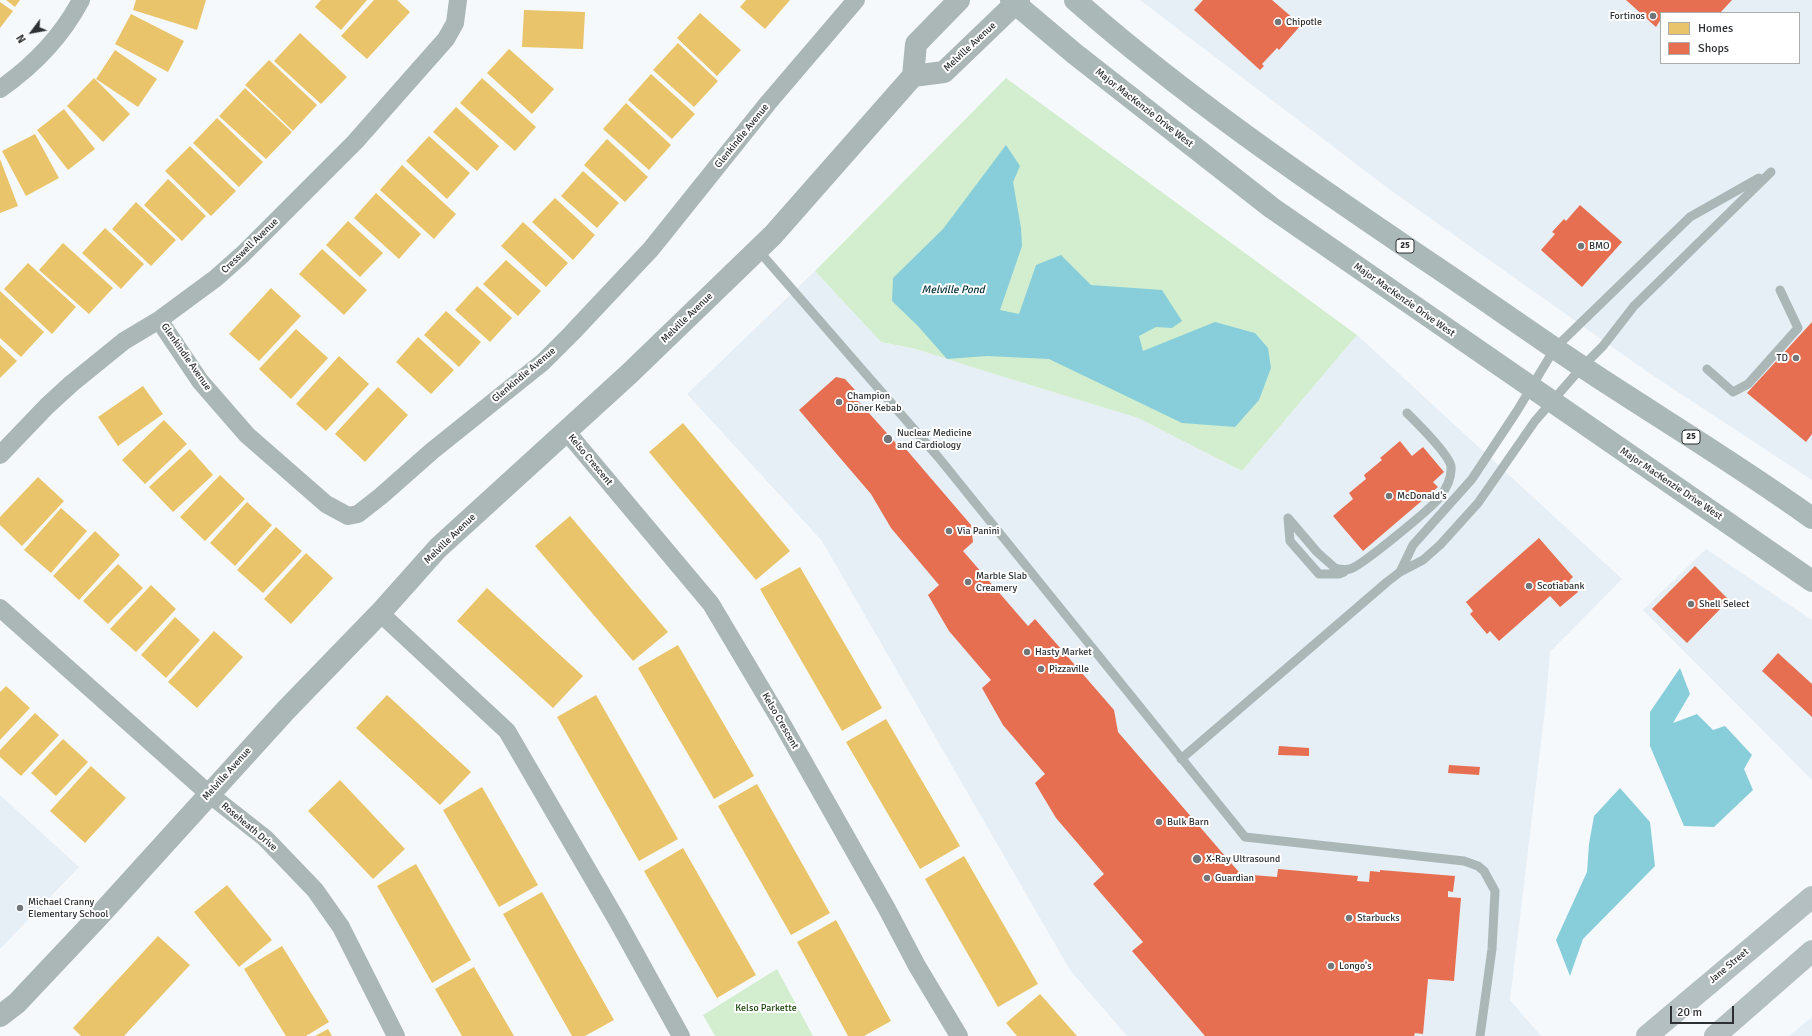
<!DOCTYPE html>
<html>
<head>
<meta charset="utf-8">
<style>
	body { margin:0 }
	#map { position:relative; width:1812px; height:1036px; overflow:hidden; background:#f6f9fc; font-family:Signika,sans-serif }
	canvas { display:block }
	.legend { position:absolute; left:1660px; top:12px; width:140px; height:52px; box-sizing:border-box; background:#fff; border:1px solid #abacad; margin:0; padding:5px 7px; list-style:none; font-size:12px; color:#2d3032 }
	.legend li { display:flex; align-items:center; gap:8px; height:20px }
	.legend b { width:20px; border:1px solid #abacad }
	.north { position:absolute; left:12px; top:12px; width:40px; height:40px; -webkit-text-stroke:3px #fff; paint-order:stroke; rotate:238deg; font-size:11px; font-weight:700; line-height:16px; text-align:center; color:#2d3032 }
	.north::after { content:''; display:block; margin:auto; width:14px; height:18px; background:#2d3032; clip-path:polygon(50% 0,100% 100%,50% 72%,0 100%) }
	.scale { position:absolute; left:1670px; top:1006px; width:64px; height:18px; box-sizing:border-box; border:2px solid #2d3032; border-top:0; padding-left:5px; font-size:12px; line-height:14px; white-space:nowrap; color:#2d3032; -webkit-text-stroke:3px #fff; paint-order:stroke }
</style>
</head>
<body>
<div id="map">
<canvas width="1812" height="1036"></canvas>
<ul class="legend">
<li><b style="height:11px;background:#e9c46a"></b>Homes</li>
<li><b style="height:11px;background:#e76f51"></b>Shops</li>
</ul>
<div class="north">N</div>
<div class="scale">20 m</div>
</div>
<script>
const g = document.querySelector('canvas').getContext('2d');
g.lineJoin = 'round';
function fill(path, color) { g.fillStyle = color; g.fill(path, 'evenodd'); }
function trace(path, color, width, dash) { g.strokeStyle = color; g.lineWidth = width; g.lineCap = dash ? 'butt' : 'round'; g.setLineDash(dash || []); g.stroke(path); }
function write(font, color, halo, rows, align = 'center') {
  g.font = font + ' Signika,sans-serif'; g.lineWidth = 4; g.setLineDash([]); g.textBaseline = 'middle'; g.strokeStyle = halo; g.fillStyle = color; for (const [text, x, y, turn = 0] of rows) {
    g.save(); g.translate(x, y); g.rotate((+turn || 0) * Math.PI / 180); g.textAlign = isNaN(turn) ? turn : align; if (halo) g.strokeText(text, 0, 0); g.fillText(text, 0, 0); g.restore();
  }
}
const built = new Path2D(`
	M 1140,0 L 1812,0 L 1812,480 L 1649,373 L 1389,189 ZM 1661,13 L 1799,13 L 1799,63 L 1661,63 Z
	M 815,271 L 881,342 L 916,349 L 978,369 L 1138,418 L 1242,471 L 1357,335 L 1622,579 L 1550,652 L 1545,709 L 1510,1000 L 1541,1036 L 1127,1036 L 1070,970 L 822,541 L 687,394 Z
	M 1706,549 L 1812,620 L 1812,780 L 1643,610 Z
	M 0,795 L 79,867 L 0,949 Z
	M 1812,1017 L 1812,1036 L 1789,1036 Z`);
const green = new Path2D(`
	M 1006,78 L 1357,335 L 1242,471 L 1138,418 L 978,369 L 916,349 L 881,342 L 815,271 Z
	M 777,969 L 813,1036 L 715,1036 L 703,1015 Z`);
const water = new Path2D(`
	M 1006,145 L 1020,166 L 1013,182 L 1021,228 L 1022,246 L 1000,310 L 1019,314 L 1036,265 L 1061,255 L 1091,285 L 1162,290 L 1182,321 L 1172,328 L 1156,327 L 1139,336 L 1143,351 L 1215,322 L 1255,333 L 1268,348 L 1271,368 L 1259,400 L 1235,427 L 1182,423 L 1049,359 L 987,356 L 947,359 L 918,326 L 892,301 L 893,278 L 943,229 Z
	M 1680,668 L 1690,694 L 1673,723 L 1697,714 L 1713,730 L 1725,726 L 1752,755 L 1744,769 L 1753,790 L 1714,827 L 1684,826 L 1650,746 L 1650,712 Z
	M 1620,788 L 1650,822 L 1655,866 L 1583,939 L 1570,976 L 1556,940 L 1587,872 L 1589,844 L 1594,816 Z`);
const homes = new Path2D(`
	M 6,0 L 20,0 L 15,7 Z
	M 136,0 L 206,0 L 197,30 L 133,10 Z
	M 321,0 L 367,0 L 341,30 L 315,7 Z
	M 374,0 L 397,0 L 410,12 L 367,59 L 341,36 Z
	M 746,0 L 790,0 L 765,29 L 740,7 Z
	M 0,2 L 13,11 L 0,28 Z
	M 524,10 L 585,12 L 583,49 L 522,47 Z
	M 700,13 L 741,50 L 717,76 L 677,38 Z
	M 131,14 L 184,41 L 168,72 L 115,44 Z
	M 300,33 L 347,77 L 321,104 L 274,61 Z
	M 678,43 L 718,81 L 694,107 L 653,70 Z
	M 509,49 L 554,89 L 532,114 L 487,73 Z
	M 115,50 L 157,79 L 138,107 L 96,79 Z
	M 269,60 L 317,105 L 293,131 L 245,85 Z
	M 651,74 L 695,114 L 672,139 L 628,100 Z
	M 94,78 L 130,114 L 103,142 L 67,106 Z
	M 482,78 L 536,127 L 515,151 L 460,103 Z
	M 245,88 L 292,132 L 266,159 L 219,116 Z
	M 626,103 L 671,145 L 649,170 L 603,129 Z
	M 456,107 L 499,146 L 477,171 L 433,132 Z
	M 64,109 L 95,149 L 68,170 L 37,130 Z
	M 217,118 L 263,162 L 239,187 L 193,143 Z
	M 35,134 L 59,178 L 26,196 L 2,151 Z
	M 429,136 L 470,173 L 447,199 L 406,161 Z
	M 607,139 L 648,177 L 625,202 L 584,165 Z
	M 190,146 L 236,191 L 211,216 L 165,171 Z
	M 0,159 L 18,206 L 0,213 Z
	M 402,165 L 456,214 L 434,239 L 380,190 Z
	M 583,171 L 619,203 L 597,228 L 561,196 Z
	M 168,179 L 206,216 L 182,241 L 144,205 Z
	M 376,193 L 421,234 L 399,259 L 354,218 Z
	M 555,198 L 595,235 L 573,260 L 532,222 Z
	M 136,202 L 176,240 L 151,266 L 112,229 Z
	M 348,221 L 383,253 L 360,277 L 326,245 Z
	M 523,222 L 568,263 L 546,287 L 501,246 Z
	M 105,228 L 144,264 L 121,289 L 82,253 Z
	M 63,243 L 113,288 L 89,314 L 39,270 Z
	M 322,249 L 367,290 L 344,315 L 299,274 Z
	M 506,260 L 541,291 L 518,316 L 483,284 Z
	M 28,263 L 76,307 L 52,334 L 4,289 Z
	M 477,286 L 512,318 L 490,342 L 455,310 Z
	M 271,288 L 301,316 L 259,361 L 229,334 Z
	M 0,291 L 44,332 L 21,357 L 0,338 Z
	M 446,311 L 481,342 L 459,367 L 424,335 Z
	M 296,329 L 328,358 L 291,399 L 259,369 Z
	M 418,337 L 454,370 L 431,394 L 396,362 Z
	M 0,345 L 17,361 L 0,378 Z
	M 339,356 L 369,384 L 326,431 L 296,404 Z
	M 143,386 L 163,414 L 118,446 L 98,417 Z
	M 378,387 L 408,415 L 365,462 L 335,434 Z
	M 164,420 L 187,444 L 145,484 L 122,460 Z
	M 683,423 L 790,551 L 756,580 L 649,452 Z
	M 190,449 L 213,475 L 173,512 L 149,487 Z
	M 220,475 L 245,499 L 205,541 L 180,517 Z
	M 38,477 L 64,501 L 22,546 L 0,525 L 0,517 Z
	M 247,502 L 272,525 L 235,566 L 210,543 Z
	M 61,508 L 87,531 L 51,573 L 24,550 Z
	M 570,516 L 668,632 L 633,661 L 535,546 Z
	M 276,527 L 302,551 L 263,593 L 237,570 Z
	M 95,531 L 120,555 L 79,600 L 53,576 Z
	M 306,553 L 333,578 L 291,624 L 264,599 Z
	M 118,564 L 143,588 L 108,624 L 83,601 Z
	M 800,567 L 882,708 L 842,731 L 760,589 Z
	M 151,585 L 176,609 L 136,652 L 110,629 Z
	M 487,588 L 583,676 L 553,708 L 457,621 Z
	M 175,617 L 200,640 L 166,678 L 141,655 Z
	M 214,631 L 243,657 L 197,708 L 168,682 Z
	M 678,645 L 754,776 L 714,799 L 638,668 Z
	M 6,686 L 30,708 L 0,740 L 0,692 Z
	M 387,695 L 471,772 L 440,805 L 356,728 Z
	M 596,695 L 678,839 L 639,861 L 557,717 Z
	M 35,713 L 59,735 L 21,776 L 0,757 L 0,750 Z
	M 886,719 L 960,846 L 920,869 L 846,742 Z
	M 63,739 L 88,762 L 56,796 L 31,773 Z
	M 91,766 L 126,798 L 85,843 L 50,811 Z
	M 340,780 L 405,849 L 373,879 L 308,811 Z
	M 757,784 L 830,913 L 791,935 L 718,806 Z
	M 482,787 L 538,885 L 499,907 L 443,810 Z
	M 683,848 L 756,975 L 717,998 L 644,871 Z
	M 964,856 L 1038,984 L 998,1007 L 925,879 Z
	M 416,864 L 471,960 L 432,983 L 377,886 Z
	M 227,885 L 272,940 L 239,967 L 194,912 Z
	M 542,892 L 614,1020 L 585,1036 L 572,1036 L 503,914 Z
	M 836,920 L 891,1021 L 864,1036 L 848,1036 L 797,942 Z
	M 158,936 L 190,965 L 124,1036 L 81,1036 L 73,1028 Z
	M 282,946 L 329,1022 L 306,1036 L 286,1036 L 244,969 Z
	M 474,967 L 514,1036 L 462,1036 L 435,989 Z
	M 1040,994 L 1077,1036 L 1017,1036 L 1006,1023 Z
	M 328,1029 L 332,1036 L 315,1036 Z`);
const shops = new Path2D(`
	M 1203,0 L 1272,0 L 1301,25 L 1279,50 L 1277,48 L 1262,64 L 1264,66 L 1260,70 L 1194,10 Z
	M 1626,0 L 1732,0 L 1720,13 L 1661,13 L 1661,19 L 1656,27 Z
	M 1580,205 L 1622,242 L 1582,287 L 1541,250 L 1555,234 L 1552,232 L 1564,219 L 1566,221 Z
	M 1812,322 L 1812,434 L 1806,442 L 1747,393 Z
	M 836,377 L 845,379 L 855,390 L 851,393 L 902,450 L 905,448 L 971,525 L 973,542 L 963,551 L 1028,626 L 1035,619 L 1114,710 L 1118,732 L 1244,878 L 1240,882 L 1251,883 L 1252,875 L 1277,877 L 1278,869 L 1358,876 L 1357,881 L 1369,882 L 1370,871 L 1380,872 L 1380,870 L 1455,876 L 1453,892 L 1448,891 L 1448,897 L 1461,898 L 1454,981 L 1428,979 L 1423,1034 L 1415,1033 L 1414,1036 L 1205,1036 L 1132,951 L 1143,942 L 1093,884 L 1104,874 L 1056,818 L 1035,783 L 1045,774 L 1003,725 L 982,688 L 991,680 L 949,631 L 928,595 L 939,585 L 891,528 L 871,494 L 799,410 Z
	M 1400,441 L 1412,456 L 1423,447 L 1444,472 L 1433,482 L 1438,487 L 1363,551 L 1333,516 L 1353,499 L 1349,493 L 1366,479 L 1364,475 L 1382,460 L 1380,458 Z
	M 1539,538 L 1573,577 L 1569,581 L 1578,592 L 1560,607 L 1550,596 L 1499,641 L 1490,631 L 1487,634 L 1470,614 L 1473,611 L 1466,602 Z
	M 1695,566 L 1729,600 L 1687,643 L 1652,609 Z
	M 1778,653 L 1812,684 L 1812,717 L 1762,671 Z
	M 1279,746 L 1309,748 L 1309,756 L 1278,755 Z
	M 1449,765 L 1480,767 L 1479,775 L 1448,773 Z`);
const service = new Path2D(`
	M 758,250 L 939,458 L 1245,837 L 1464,861 L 1478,866 L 1484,871 L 1495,891 L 1492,949 L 1480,1036
	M 1707,369 L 1733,392 L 1748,384 L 1798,328 L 1780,290
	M 1288,518 L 1317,552 L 1335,568 C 1339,569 1345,570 1350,569 C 1360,567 1433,507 1440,497 C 1446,489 1452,477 1451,466 C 1448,453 1417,423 1407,413
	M 1288,518 L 1290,541 L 1319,574 L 1339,574 L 1344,572
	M 1400,572 L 1413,545 L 1472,479 L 1517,411 L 1555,348 L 1690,217 L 1759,178
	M 1181,759 L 1387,582 L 1400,572 L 1423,560 L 1440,545 L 1478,503 L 1535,421 L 1582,367 L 1603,346 L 1634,306 L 1771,172`);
const minor = new Path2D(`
	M 0,89 C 33,66 62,36 81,0
	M 159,320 L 200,381 L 247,435 L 326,504 L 348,516 L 358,514 L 381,496 L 432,451 L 543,362 L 571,334 L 651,249 L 768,103 L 856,0
	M 566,431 L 711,604 L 780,720 L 887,909 L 917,966 L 959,1036
	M 0,455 L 47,406 L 71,384 L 124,341 L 159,320 L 216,278 L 243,254 L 355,142 L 446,39 L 455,23 L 458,0
	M 0,608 L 209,794 L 265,838 L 315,890 L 341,927 L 396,1036
	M 380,613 L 507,731 L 618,922 L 681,1036`);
const tertiary = new Path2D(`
	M 913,76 L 944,72 L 1019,0
	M 0,1016 L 17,1003 L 99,916 L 286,710 L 380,613 L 438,548 L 629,374 L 773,235 L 913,76 L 916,44 L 959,0`);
const secondary = new Path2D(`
	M 1647,1036 L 1812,897
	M 1715,1036 L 1812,951`);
const primary = new Path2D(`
	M 1011,0 L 1075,54 L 1272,208 L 1812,581
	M 1075,0 C 1184,96 1304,178 1424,259 C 1477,294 1528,331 1581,366 C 1658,417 1737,464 1812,518`);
const markers = [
	[1653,16,4,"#737679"],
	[1278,22,4,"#737679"],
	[1581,246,4,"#737679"],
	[1796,358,4,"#737679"],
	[839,402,4,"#737679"],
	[888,439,5,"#737679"],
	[1389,496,4,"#737679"],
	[949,531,4,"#737679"],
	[968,582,4,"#737679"],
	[1529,586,4,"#737679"],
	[1691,604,4,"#737679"],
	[1027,652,4,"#737679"],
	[1041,669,4,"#737679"],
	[1159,822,4,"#737679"],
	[1197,859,5,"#737679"],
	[1207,878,4,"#737679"],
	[20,908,4,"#737679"],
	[1349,918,4,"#737679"],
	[1331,966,4,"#737679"]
];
const shields = [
	[1405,246,18],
	[1691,437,18]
];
const shieldNames = [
	["25",1405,246],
	["25",1691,437]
];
const poiNames = [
	["Fortinos",1645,16,"right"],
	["Chipotle",1286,22],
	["BMO",1589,246],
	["TD",1788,358,"right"],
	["Champion",847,396],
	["Döner Kebab",847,408],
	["Nuclear Medicine",897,433],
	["and Cardiology",897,445],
	["McDonald's",1397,496],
	["Via Panini",957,531],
	["Marble Slab",976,576],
	["Creamery",976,588],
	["Scotiabank",1537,586],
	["Shell Select",1699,604],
	["Hasty Market",1035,652],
	["Pizzaville",1049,669],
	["Bulk Barn",1167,822],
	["X-Ray Ultrasound",1206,859],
	["Guardian",1215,878],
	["Michael Cranny",28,902],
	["Elementary School",28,914],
	["Starbucks",1357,918],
	["Longo's",1339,966]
];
const streetNames = [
	["Melville Avenue",970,47,-43],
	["Major MacKenzie Drive West",1144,108,38],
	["Glenkindie Avenue",742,136,-51],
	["Cresswell Avenue",250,246,-44],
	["Major MacKenzie Drive West",1404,300,35],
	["Melville Avenue",687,318,-44],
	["Glenkindie Avenue",186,357,55],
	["Glenkindie Avenue",524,375,-40],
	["Kelso Crescent",590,460,50],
	["Major MacKenzie Drive West",1671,484,34],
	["Melville Avenue",450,539,-44],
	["Kelso Crescent",780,721,60],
	["Melville Avenue",227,774,-48],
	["Roseheath Drive",249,827,40],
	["Jane Street",1729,966,-40]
];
const parkNames = [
	["Kelso Parkette",766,1008]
];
const waterNames = [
	["Melville Pond",953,290]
];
fill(built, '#e6eef6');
fill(green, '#d3eecf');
fill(water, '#87ceda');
fill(homes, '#e9c46a');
fill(shops, '#e76f51');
trace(service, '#aab7b6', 9);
trace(minor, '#aab7b6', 18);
trace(tertiary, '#aab7b6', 22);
trace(secondary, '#b3bfc0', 22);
trace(primary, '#aab8b8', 22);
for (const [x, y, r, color] of markers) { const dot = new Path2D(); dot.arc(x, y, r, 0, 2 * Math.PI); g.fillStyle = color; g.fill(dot); trace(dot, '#fff', 1.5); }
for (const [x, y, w] of shields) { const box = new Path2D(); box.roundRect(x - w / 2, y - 7, w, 14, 3); g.fillStyle = '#fff'; g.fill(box); trace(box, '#2d3032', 1); }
write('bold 9px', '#2d3032', null, shieldNames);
write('10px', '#2d3032', '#fff', poiNames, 'left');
write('10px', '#2d3032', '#fff', streetNames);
write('10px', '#123f01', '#fff', parkNames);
write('italic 11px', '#003137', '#fff', waterNames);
</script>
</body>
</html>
